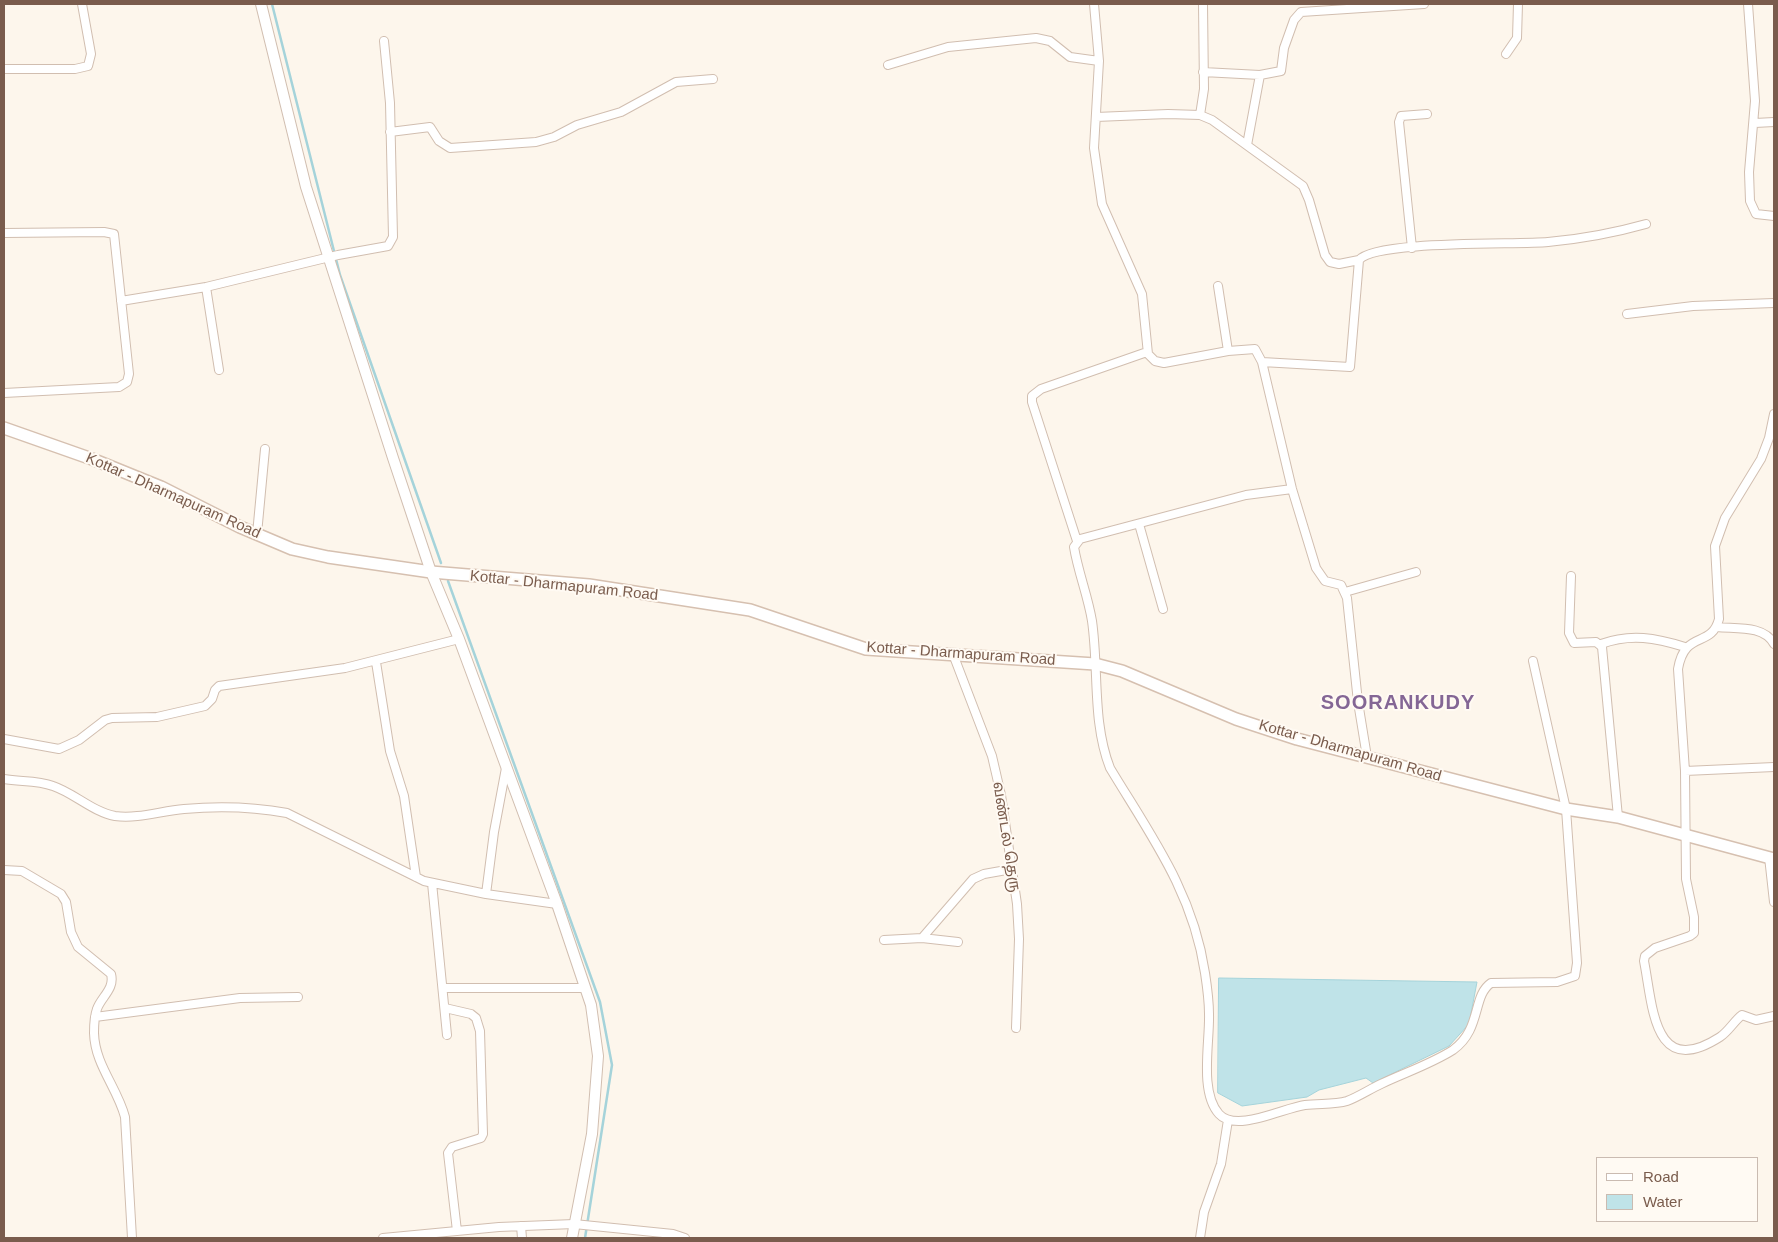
<!DOCTYPE html>
<html>
<head>
<meta charset="utf-8">
<style>
	body { margin:0 }
	#map { position:relative; width:1778px; height:1242px; overflow:hidden; background:#fdf6ec; font-family:Arial,sans-serif }
	canvas { display:block }
	.frame { position:absolute; inset:0; border:5px solid #7a5c4d; pointer-events:none }
	.legend { position:absolute; left:1596px; top:1157px; width:162px; height:65px; box-sizing:border-box; background:#fffaf3; border:1px solid #cabbb1; margin:0; padding:6px 9px; list-style:none; font-size:15px; color:#7a5c4d }
	.legend li { display:flex; align-items:center; gap:10px; height:25px }
	.legend b { width:25px; border:1px solid #cabbb1 }
</style>
</head>
<body>
<div id="map">
<canvas width="1778" height="1242"></canvas>
<div class="frame"></div>
<ul class="legend">
<li><b style="height:6px;background:#fff"></b>Road</li>
<li><b style="height:14px;background:#bfe3e8"></b>Water</li>
</ul>
</div>
<script>
const g = document.querySelector('canvas').getContext('2d');
g.lineJoin = 'round';
function fill(path, color) { g.fillStyle = color; g.fill(path, 'evenodd'); }
function trace(path, color, width, dash) { g.strokeStyle = color; g.lineWidth = width; g.lineCap = dash ? 'butt' : 'round'; g.setLineDash(dash || []); g.stroke(path); }
function write(font, color, halo, rows, align = 'center') {
  g.font = font + ' Arial,"Noto Sans Tamil",sans-serif'; g.lineWidth = 4; g.setLineDash([]); g.textBaseline = 'middle'; g.strokeStyle = halo; g.fillStyle = color; for (const [text, x, y, turn = 0] of rows) {
    g.save(); g.translate(x, y); g.rotate((+turn || 0) * Math.PI / 180); g.textAlign = isNaN(turn) ? turn : align; if (halo) g.strokeText(text, 0, 0); g.fillText(text, 0, 0); g.restore();
  }
}
const water = new Path2D(`
	M 1219,978 L 1477,982 L 1469,1024 L 1449,1046 L 1373,1083 L 1366,1078 L 1319,1090 L 1307,1097 L 1242,1106 L 1218,1093 Z`);
const stream = new Path2D(`
	M 272,4 L 340,275 L 441,563
	M 448,581 L 600,1002 L 612,1065 L 585,1238`);
const minor = new Path2D(`
	M 1094,4 L 1099,61 L 1094,148 L 1102,204 L 1142,294 L 1148,354 L 1155,361 L 1164,363 L 1228,351 L 1255,349 L 1262,362 L 1292,489 L 1316,568 L 1325,581 L 1341,585 L 1347,598 L 1358,702 L 1367,757
	M 1748,4 L 1755,101 L 1749,172 L 1750,201 L 1756,214 L 1774,216
	M 1506,54 L 1517,38 L 1518,4
	M 888,65 L 948,47 L 1036,38 L 1050,41 L 1070,57 L 1099,61
	M 4,69 L 75,69 L 88,66 L 91,54 L 82,4
	M 1203,72 L 1260,75 L 1281,71 L 1284,48 L 1294,20 L 1301,12 L 1424,4
	M 1200,115 L 1204,89 L 1203,4
	M 1096,117 L 1168,114 L 1200,115 L 1212,120 L 1303,186 L 1309,200 L 1325,255 L 1330,262 L 1339,264 L 1359,260
	M 1755,123 L 1774,122
	M 390,132 L 430,127 L 439,141 L 450,148 L 536,142 L 554,137 L 577,125 L 621,112 L 676,82 L 713,79
	M 1247,145 L 1260,75
	M 4,233 L 104,232 L 114,234 L 129,374 L 127,382 L 119,387 L 4,393
	M 1412,248 L 1399,122 L 1401,116 L 1427,114
	M 1218,286 L 1228,351
	M 206,287 L 219,370
	M 121,301 L 206,287 L 338,255 L 388,246 L 393,237 L 390,103 L 384,41
	M 1627,314 L 1693,306 L 1774,303
	M 1262,362 L 1350,367 L 1359,260 C 1375,240 1516,245 1548,242 C 1581,239 1614,233 1646,224
	M 1774,414 L 1769,438 L 1761,459 L 1725,518 L 1715,546 L 1719,619 C 1711,649 1685,629 1678,669 L 1685,771 L 1686,879 L 1694,917 L 1694,933 L 1690,936 L 1655,948 L 1645,956 L 1644,961 C 1653,1006 1653,1080 1720,1037 C 1729,1031 1734,1021 1742,1015 L 1756,1020 L 1774,1016
	M 1292,489 L 1246,495 L 1080,539 L 1074,547 C 1078,572 1088,596 1092,621 C 1099,670 1092,722 1110,768 C 1151,836 1193,892 1205,973 C 1207,986 1209,1001 1209,1014 C 1210,1042 1199,1092 1219,1114 C 1236,1133 1283,1108 1305,1105 C 1319,1103 1334,1105 1347,1101 C 1358,1097 1370,1089 1381,1084 C 1404,1073 1431,1064 1453,1050 C 1482,1029 1472,996 1491,983 L 1557,982 L 1575,976 L 1577,963 L 1566,809 L 1533,661
	M 1139,524 L 1163,609
	M 257,534 L 265,449
	M 1077,541 L 1032,402 L 1032,396 L 1041,389 L 1147,352
	M 1571,576 L 1569,633 L 1574,643 L 1596,642 L 1602,647 L 1618,817
	M 1345,592 L 1416,572
	M 1717,627 C 1736,629 1764,625 1774,644
	M 1601,644 C 1631,633 1656,638 1685,647
	M 953,654 L 992,756 L 1001,795 L 1017,904 L 1019,939 L 1016,1028
	M 376,662 L 390,751 L 404,796 L 416,877
	M 4,739 L 59,749 L 79,740 L 105,720 L 112,718 L 157,717 L 205,706 L 212,699 L 215,690 L 219,686 L 345,668 L 459,639
	M 1685,771 L 1774,767
	M 4,779 C 20,782 37,780 53,786 C 74,793 93,812 115,816 C 138,819 161,811 184,809 C 218,806 254,807 287,813 L 424,881 L 486,894 L 557,904
	M 1769,857 L 1774,902
	M 4,870 L 22,871 L 61,894 L 66,902 L 71,932 L 78,947 L 111,974 C 115,989 101,997 97,1009 C 94,1017 94,1025 94,1033 C 95,1065 117,1087 125,1117 L 132,1238
	M 432,883 L 447,1035
	M 486,894 L 494,832 L 506,768
	M 922,938 L 973,879 L 984,874 L 1012,869
	M 884,940 L 922,938 L 958,942
	M 444,988 L 585,988
	M 445,1008 L 471,1014 L 476,1018 L 480,1031 L 483,1134 L 481,1138 L 452,1147 L 448,1153 L 457,1231
	M 95,1017 L 240,998 L 298,997
	M 521,1226 L 522,1238
	M 383,1238 L 499,1227 L 574,1224 L 673,1234 L 685,1238
	M 1200,1238 L 1204,1212 L 1221,1164 L 1228,1120`);
const tertiary = new Path2D(`
	M 261,4 L 306,187 L 393,458 L 431,572 L 459,639 L 557,904 L 591,1005 L 598,1056 L 592,1134 L 572,1238`);
const secondary = new Path2D(`
	M 4,428 L 92,459 L 161,487 L 240,527 L 292,549 L 328,557 L 431,572 L 589,585 L 750,610 L 866,649 L 1095,664 L 1122,671 L 1236,719 L 1297,739 L 1566,809 L 1618,817 L 1774,859`);
const streetNames = [
	["Kottar - Dharmapuram Road",173,496,24],
	["Kottar - Dharmapuram Road",564,586,6],
	["Kottar - Dharmapuram Road",961,654,4],
	["Kottar - Dharmapuram Road",1350,751,16],
	["வண்டல் தெரு",1006,837,81]
];
const districtNames = [
	["SOORANKUDY",1398,703]
];
fill(water, '#bfe3e8');
trace(water, '#a5d3da', 1);
trace(stream, '#a5d3da', 2.5);
trace(minor, '#d1beb0', 10);
trace(tertiary, '#d1beb0', 12);
trace(secondary, '#d6c0b0', 14);
trace(minor, '#fff', 8);
trace(tertiary, '#fff', 10);
trace(secondary, '#fff', 11);
write('15px', '#7a5c4d', '#fffaf3', streetNames);
g.letterSpacing = '1px';
write('bold 20px', '#846695', '#fffaf3', districtNames);
g.letterSpacing = '0px';
</script>
</body>
</html>
